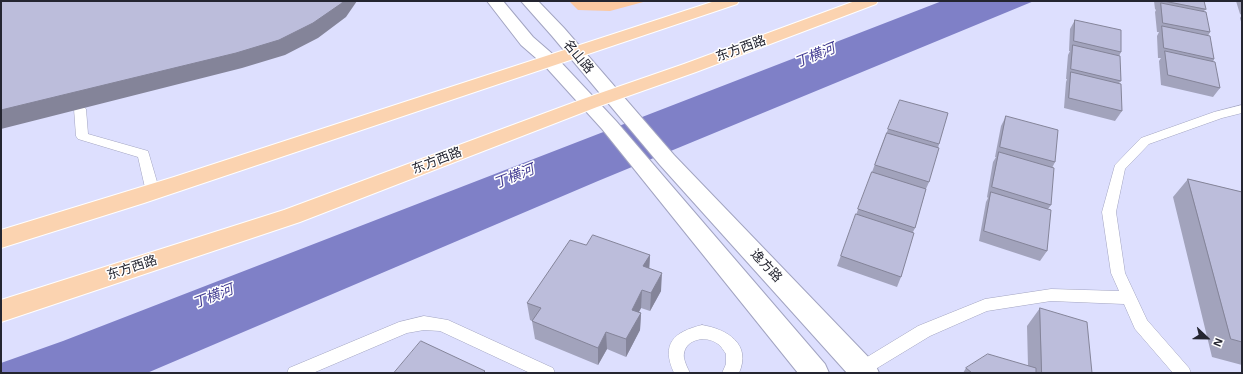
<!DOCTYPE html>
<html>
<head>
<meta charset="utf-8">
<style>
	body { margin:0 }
	#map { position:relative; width:1243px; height:374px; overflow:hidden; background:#dddffe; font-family:Helvetica,sans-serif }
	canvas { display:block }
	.frame { position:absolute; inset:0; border:2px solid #242530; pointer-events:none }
	.north { position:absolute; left:1187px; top:318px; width:40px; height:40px; -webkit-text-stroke:3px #fff; paint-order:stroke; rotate:112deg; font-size:11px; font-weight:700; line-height:16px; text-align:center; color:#242530 }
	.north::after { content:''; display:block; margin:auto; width:14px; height:18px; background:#242530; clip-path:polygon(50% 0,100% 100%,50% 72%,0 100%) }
</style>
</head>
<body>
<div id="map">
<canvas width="1243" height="374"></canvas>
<div class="frame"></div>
<div class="north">N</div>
</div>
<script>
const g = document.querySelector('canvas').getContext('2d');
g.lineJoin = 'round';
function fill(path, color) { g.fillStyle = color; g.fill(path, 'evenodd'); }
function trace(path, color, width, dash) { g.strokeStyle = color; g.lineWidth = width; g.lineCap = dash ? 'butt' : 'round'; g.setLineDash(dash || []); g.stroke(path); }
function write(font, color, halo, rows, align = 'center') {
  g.font = font + ' Helvetica,"Noto Sans SC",sans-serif'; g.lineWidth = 3; g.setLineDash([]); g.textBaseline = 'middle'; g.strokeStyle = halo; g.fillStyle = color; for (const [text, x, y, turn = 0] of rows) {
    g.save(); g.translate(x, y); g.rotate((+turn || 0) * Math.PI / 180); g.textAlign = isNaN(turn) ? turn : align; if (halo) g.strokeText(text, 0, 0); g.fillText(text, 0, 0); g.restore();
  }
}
const green = new Path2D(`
	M 569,1 L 647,1 L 610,11 L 578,10 Z`);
const water = new Path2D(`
	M 942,1 L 1034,1 L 598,181 L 147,373 L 1,373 L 1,363 L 63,341 Z`);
const lane = new Path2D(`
	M 80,105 L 84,107 L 86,109 L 88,134 L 148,151 L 160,192 L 158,195 L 153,197 L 148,195 L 146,192 L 138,157 L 78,139 L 76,136 L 74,109 L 76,107 Z
	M 1242,105 L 1242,113 L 1222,118 L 1149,144 L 1125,169 L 1116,212 L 1125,273 L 1147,320 L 1189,368 L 1191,373 L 1173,373 L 1135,329 L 1124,304 L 1051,301 L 987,311 L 930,336 L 869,373 L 847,373 L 849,368 L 918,326 L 985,299 L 1051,289 L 1119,291 L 1111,273 L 1102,212 L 1115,165 L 1141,138 L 1214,112 Z
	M 424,316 L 448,320 L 553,368 L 555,373 L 530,373 L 440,331 L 424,330 L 407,333 L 313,373 L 287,373 L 289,368 L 399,322 Z
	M 702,325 C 727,329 752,344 739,373 L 722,373 L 726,364 L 726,354 C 724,351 721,346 718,344 C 705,334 682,340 684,358 C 685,363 688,369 690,373 L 674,373 C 661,344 673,332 702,325 Z`);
const secondary = new Path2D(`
	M 487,1 L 503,1 L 533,37 L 556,57 L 616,121 L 825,364 L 829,373 L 798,373 L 602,129 L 544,65 L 521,45 Z
	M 521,1 L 538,1 L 564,28 L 674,155 L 875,364 L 879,373 L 847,373 L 660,165 L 552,36 Z`);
const primary = new Path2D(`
	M 715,1 L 739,1 L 737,4 L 144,203 L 1,248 L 1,230 L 174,177 Z
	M 855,1 L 878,1 L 876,4 L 696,72 L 597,107 L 300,222 L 1,322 L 1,300 L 284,210 L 583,99 L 684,64 Z`);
const wall = new Path2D(`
	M 1154,1 L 1204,1 L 1206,9 L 1204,11 L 1210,32 L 1208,36 L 1214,59 L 1213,62 L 1220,88 L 1213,97 L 1161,85 L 1159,61 L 1161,58 L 1158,58 L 1157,36 L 1159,32 L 1157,32 L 1155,12 L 1156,10 L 1155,9 Z
	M 1236,1 L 1242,1 L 1242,15 L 1240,14 Z
	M 1242,15 L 1242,25 L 1240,18 Z
	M 1075,20 L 1121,52 L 1119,56 L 1121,81 L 1119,83 L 1122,111 L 1115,121 L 1064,108 L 1066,82 L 1067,79 L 1066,79 L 1068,55 L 1070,51 L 1069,51 L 1070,29 Z
	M 1006,116 L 1055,162 L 1052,168 L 1051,205 L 1048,209 L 1047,251 L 1040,261 L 979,241 L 986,202 L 988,198 L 987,197 L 993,162 L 996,157 L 995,157 L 1001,126 Z
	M 888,129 L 939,144 L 938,148 L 929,182 L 926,189 L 915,228 L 913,232 L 901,277 L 897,287 L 837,266 Z
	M 1188,179 L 1242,192 L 1242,365 L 1212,357 L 1173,197 Z
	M 586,245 L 650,255 L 649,268 L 661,291 L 650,311 L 641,308 L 639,312 L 641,313 L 640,330 L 626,357 L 607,349 L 598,365 L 535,339 L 532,321 L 530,320 L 527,303 Z
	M 1040,308 L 1092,373 L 963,373 L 966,368 L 1028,366 L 1027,326 Z`);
const shadedWall = new Path2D(`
	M 343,1 L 357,1 L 346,17 L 318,38 L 285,55 L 242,68 L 1,129 L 1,110 Z
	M 650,255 L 649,273 L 643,266 Z
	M 662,273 L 661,291 L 650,311 L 651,293 Z
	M 642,290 L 641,308 L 631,327 L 632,310 Z
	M 641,313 L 640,330 L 626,357 L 626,339 Z
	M 606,332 L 607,349 L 598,365 L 598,348 Z`);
const building = new Path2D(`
	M 1,1 L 343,1 L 342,3 L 313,23 L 279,40 L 236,53 L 1,110 Z
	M 1164,1 L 1204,1 L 1206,9 Z
	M 1161,3 L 1206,12 L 1210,32 L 1163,23 Z
	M 1075,20 L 1121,30 L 1121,52 L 1074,41 Z
	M 1162,26 L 1210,36 L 1214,59 L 1164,48 Z
	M 1073,45 L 1120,56 L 1121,81 L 1071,69 Z
	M 1165,51 L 1215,62 L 1220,88 L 1168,75 Z
	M 1071,72 L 1121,84 L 1122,111 L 1069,98 Z
	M 900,100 L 948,113 L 939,144 L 888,129 Z
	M 1006,116 L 1058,130 L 1055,162 L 1000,147 Z
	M 887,133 L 939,148 L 929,182 L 875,165 Z
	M 999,152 L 1054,168 L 1051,205 L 992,187 Z
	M 872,172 L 926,189 L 915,228 L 858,209 Z
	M 1188,179 L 1242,192 L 1242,342 L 1231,339 Z
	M 991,192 L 1051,210 L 1047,251 L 984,231 Z
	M 856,214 L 914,233 L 901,277 L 841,256 Z
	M 593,235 L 650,255 L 643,266 L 662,273 L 651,293 L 642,290 L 632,310 L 641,313 L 626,339 L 606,332 L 598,348 L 532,321 L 541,308 L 527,303 L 570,240 L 586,245 Z
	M 1040,308 L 1087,322 L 1092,373 L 1042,373 Z
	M 421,341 L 485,371 L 483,373 L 394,373 Z
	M 988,354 L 1036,368 L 1036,373 L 972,373 L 966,368 Z`);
const streetNames = [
	["东方西路",741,49,-20],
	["名山路",578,57,50],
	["东方西路",437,161,-21],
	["逸方路",766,266,47],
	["东方西路",132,268,-18]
];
const waterNames = [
	["丁横河",815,56,-22],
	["丁横河",514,177,-22],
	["丁横河",213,297,-21]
];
fill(green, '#fbc8a0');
fill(water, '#7f80c7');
trace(lane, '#a2a4c1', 1);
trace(secondary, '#a2a4c1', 2);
trace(primary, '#fff', 2);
fill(lane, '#fff');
fill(secondary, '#fff');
fill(primary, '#fbd3b0');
fill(wall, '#a2a3bc');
fill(shadedWall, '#848499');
fill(building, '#bcbddb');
trace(building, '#848499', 1);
write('13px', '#242530', '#fff', streetNames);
write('italic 14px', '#443d93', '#fff', waterNames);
</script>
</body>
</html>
